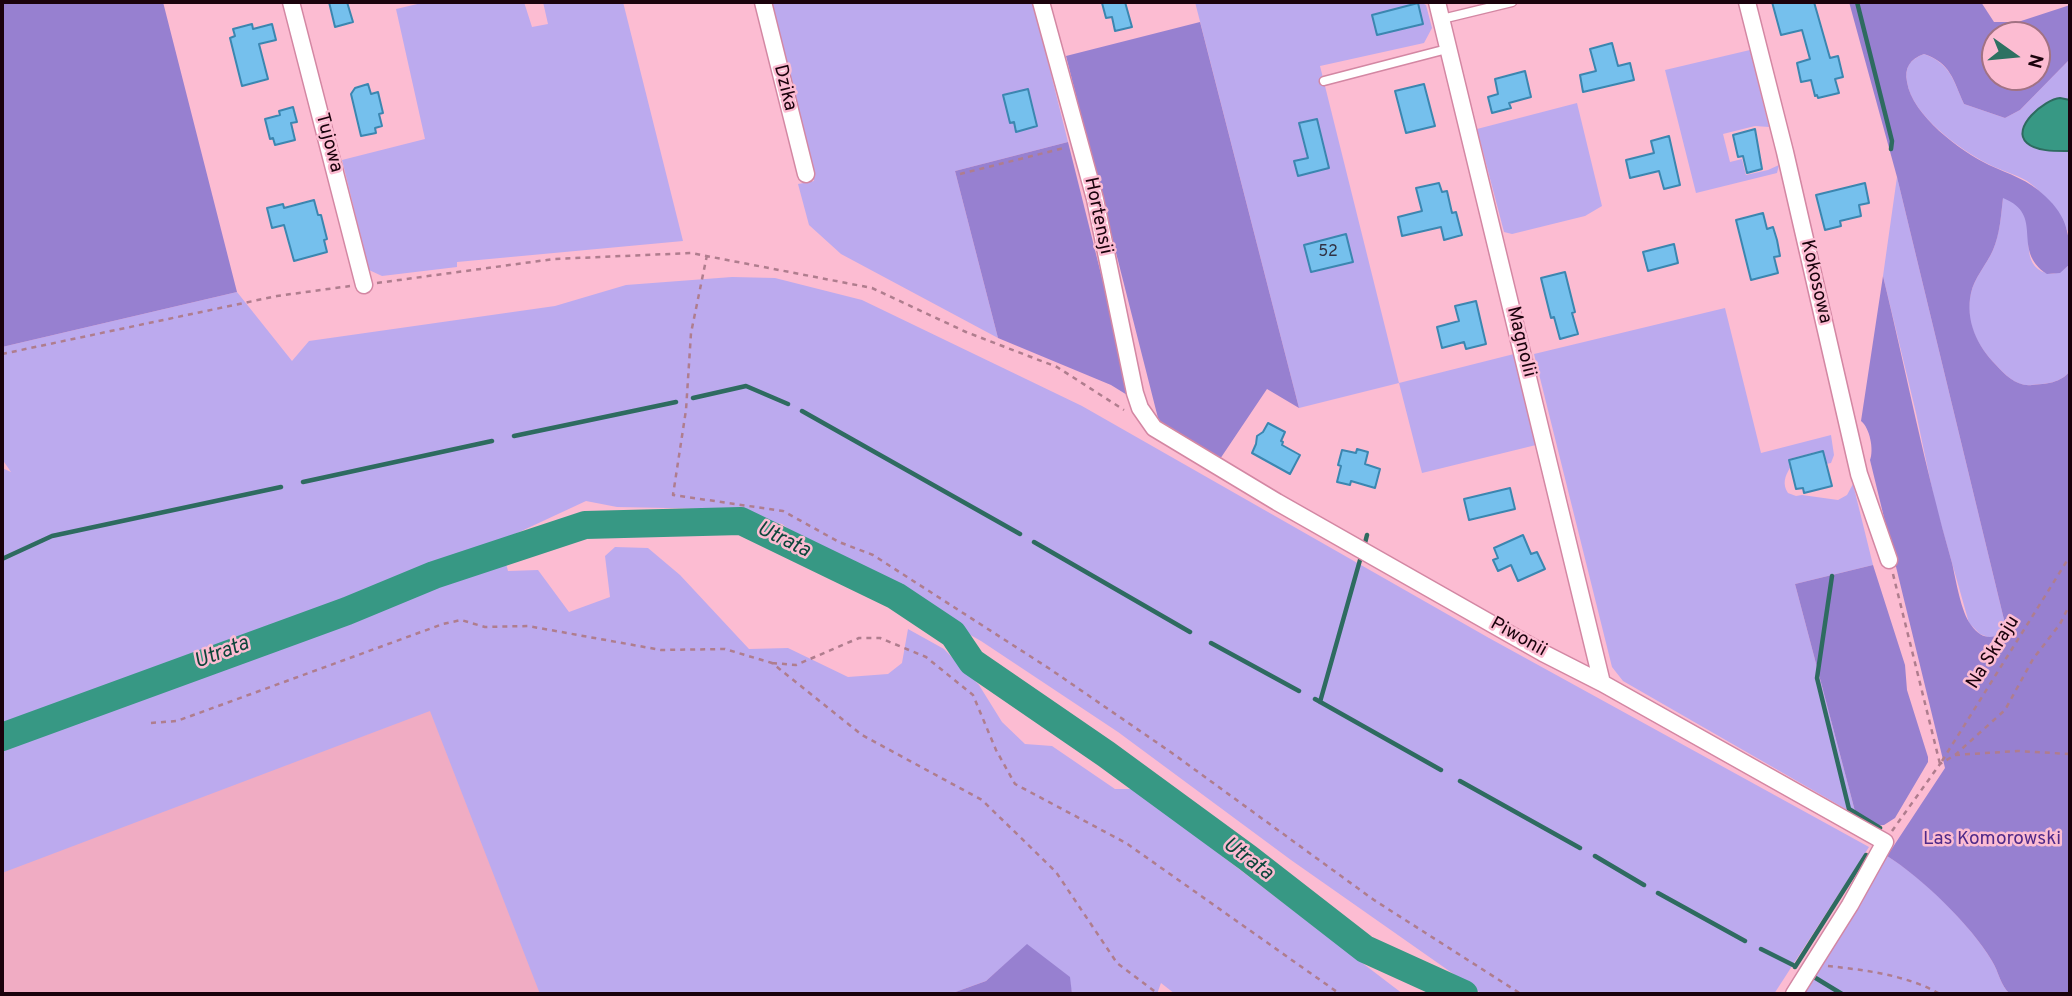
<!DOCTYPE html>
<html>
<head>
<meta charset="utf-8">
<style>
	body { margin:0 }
	#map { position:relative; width:2072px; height:996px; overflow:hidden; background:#fcbcd2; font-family:Overpass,sans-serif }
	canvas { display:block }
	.frame { position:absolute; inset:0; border:4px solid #1a020c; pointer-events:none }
	.north { position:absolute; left:1981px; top:21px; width:70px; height:70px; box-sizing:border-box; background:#fcbcd2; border:2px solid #a27283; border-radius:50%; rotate:105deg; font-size:19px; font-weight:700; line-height:28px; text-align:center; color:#1a020c }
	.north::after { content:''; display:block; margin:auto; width:24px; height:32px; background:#2e7162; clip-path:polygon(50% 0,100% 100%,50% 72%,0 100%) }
</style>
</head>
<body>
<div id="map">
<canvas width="2072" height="996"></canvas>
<div class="frame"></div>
<div class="north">N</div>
</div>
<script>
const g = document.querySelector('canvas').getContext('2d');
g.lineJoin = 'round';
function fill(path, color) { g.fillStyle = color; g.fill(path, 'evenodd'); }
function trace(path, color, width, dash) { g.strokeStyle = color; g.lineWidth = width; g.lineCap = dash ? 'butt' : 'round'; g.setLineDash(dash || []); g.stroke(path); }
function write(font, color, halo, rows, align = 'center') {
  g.font = font + ' Overpass,sans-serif'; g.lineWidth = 5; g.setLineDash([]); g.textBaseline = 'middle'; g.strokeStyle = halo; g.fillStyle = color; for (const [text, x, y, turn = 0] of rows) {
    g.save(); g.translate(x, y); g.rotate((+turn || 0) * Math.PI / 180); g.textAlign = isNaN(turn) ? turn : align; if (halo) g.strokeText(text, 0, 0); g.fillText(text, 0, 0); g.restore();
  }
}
const built = new Path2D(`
	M 456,592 L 617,994 L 2,994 L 2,750 Z`);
const green = new Path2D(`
	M 426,2 L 524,2 L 532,27 L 548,24 L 543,2 L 623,2 L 683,241 L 457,262 L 457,267 L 382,276 L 369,270 L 342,160 L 425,139 L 396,9 Z
	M 770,2 L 1033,2 L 1068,142 L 955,171 L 998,338 L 841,254 L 809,225 L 798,184 L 814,181 Z
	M 1195,2 L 1420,2 L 1426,5 L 1432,28 L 1424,43 L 1320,66 L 1399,383 L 1514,354 L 1536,445 L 1422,473 L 1399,383 L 1299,408 Z
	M 1750,50 L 1769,127 L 1755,126 L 1723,134 L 1730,162 L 1742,159 L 1746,175 L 1768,170 L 1779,165 L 1777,173 L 1696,193 L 1665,70 Z
	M 1924,54 C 1951,64 1953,80 1964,104 L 2005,118 L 2020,110 L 2070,59 L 2070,236 C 2061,216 2046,194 2027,181 C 2015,174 2000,170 1988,164 C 1959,149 1912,115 1907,82 C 1904,67 1911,59 1924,54 Z
	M 1577,103 L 1602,206 L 1585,216 L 1512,234 L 1504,232 L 1477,129 Z
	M 1897,177 L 2007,632 L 1993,639 L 1980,634 L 1969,623 L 1935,503 L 1916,413 L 1883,276 Z
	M 2003,197 C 2012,201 2020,205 2024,214 C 2034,231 2019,265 2046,273 C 2055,276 2064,270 2070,264 L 2070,371 C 2061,383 2046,384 2031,385 C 2017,387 2005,375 1996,365 C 1977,346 1964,320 1971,293 C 1974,278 1987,264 1993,250 C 2000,233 2001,215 2003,197 Z
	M 732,277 L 775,278 L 862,300 L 1082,406 L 1489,638 L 1869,847 L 1774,994 L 1482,994 L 1291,860 L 1118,732 L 981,641 L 806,542 L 782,524 L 717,509 L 617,507 L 586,501 L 500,541 L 508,571 L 538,570 L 569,612 L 610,597 L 605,556 L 615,547 L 648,548 L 680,575 L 749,649 L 788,648 L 848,677 L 888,674 L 902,663 L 908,629 L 944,649 L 979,685 L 1002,722 L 1025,744 L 1052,746 L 1115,789 L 1134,789 L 1403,994 L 1175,994 L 1161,983 L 1157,994 L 1072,994 L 1069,977 L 1027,945 L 986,981 L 950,994 L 540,994 L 430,711 L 2,873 L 2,468 L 11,472 L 2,459 L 2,347 L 237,292 L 292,361 L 309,341 L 555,306 L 626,285 Z
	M 1725,308 L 1761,453 L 1831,435 L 1834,455 L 1831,463 L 1826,464 L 1820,453 L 1816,452 L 1789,459 L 1790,468 C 1785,476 1782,484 1788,493 L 1796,496 L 1802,495 L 1838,500 L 1847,495 L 1853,484 L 1873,565 L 1795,584 L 1856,815 L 1623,681 L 1612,667 L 1534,354 Z
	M 1887,856 C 1922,877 1971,925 1992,961 C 1999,972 2000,985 2010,994 L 1804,994 Z`);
const forest = new Path2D(`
	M 2,2 L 163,2 L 237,292 L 2,347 Z
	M 1849,2 L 1981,2 L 1994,22 L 2018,22 L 2070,5 L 2070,59 L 2020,110 L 2005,118 L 1964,104 C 1953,80 1951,63 1924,54 C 1910,59 1904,68 1907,82 C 1912,115 1960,151 1989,165 C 2009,174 2029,180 2045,196 C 2068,217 2070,236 2070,264 L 2060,273 L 2047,274 C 2010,250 2046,215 2003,198 C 2001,215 2000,234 1993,250 C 1987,264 1974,278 1971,293 C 1965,320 1977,346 1996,365 C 2005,375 2017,387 2032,385 C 2046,384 2061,383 2070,371 L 2070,994 L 2010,994 C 2000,985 1999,972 1992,961 C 1971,925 1921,877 1887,856 L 1945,768 L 1870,460 C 1874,450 1870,428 1861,421 L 1883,276 C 1906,371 1925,469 1952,563 C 1956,580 1961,612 1971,625 C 1982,640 1992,639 2007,632 L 1897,177 ZM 1995,35 L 2037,35 L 2037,77 L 1995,77 Z
	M 1200,22 L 1299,408 L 1267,389 L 1218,462 L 1171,436 L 1158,418 L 1066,56 Z
	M 1068,142 L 1132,398 L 1111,385 L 998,338 L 955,171 Z
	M 1873,565 L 1905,665 L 1907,690 L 1928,757 L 1928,762 L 1895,818 L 1884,825 L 1872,826 L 1856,815 L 1795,584 Z
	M 1027,944 L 1070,977 L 1072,994 L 950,994 L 986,981 Z`);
const water = new Path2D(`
	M 2060,98 L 2070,100 L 2070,151 C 2058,151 2037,152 2027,143 C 2010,128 2045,99 2060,98 Z`);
const stream = new Path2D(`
	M 1857,2 L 1892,141 L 1891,149
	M 693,398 L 746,386 L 788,404
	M 802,411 L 1020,534
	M 514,436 L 676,402
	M 303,482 L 492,441
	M 1034,542 L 1190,632
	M 1365,543 L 1367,535
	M 2,559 L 52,536 L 281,487
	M 1832,576 L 1817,678 L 1849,809 L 1880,828
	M 1211,643 L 1299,691
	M 1315,699 L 1441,770
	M 1320,702 L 1360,560
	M 1460,781 L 1580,848
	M 1595,856 L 1644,885
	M 1658,893 L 1745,941
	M 1761,949 L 1793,965
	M 1795,967 L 1866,855
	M 1814,977 L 1842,994`);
const river = new Path2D(`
	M 2,737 L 347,611 L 434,575 L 585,525 L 741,521 L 896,596 L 953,634 L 972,662 L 1106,754 L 1248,858 L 1365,949 L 1464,994`);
const building = new Path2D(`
	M 329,2 L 347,2 L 353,22 L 335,27 Z
	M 1109,2 L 1125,2 L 1132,27 L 1115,31 L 1112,17 L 1106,18 L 1102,3 Z
	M 1772,2 L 1814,2 L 1830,58 L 1838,56 L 1843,77 L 1835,79 L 1839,93 L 1818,98 L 1817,95 L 1815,96 L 1811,80 L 1801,82 L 1797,63 L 1810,59 L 1802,30 L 1781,35 Z
	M 1418,3 L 1423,24 L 1377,35 L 1372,15 Z
	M 252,24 L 253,29 L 272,24 L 276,40 L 259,44 L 268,79 L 242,86 L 230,38 L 235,36 L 233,29 Z
	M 1612,43 L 1618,66 L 1630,63 L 1634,80 L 1583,92 L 1580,75 L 1596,71 L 1590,49 Z
	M 1525,71 L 1531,97 L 1509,103 L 1511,108 L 1492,113 L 1488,97 L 1498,94 L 1495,79 Z
	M 368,84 L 371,94 L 378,92 L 383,113 L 379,114 L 382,126 L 375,128 L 376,133 L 361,136 L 351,94 L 355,88 Z
	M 1424,84 L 1435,126 L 1406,133 L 1395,91 Z
	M 1028,89 L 1037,126 L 1016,132 L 1014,122 L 1010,123 L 1003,95 Z
	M 293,107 L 297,122 L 291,123 L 295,140 L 275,145 L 273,138 L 270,139 L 265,119 L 280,115 L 279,111 Z
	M 1317,119 L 1329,168 L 1298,176 L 1294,161 L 1308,158 L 1299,123 Z
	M 1755,129 L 1762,169 L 1747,173 L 1743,156 L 1738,157 L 1733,135 Z
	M 1669,136 L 1680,185 L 1664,189 L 1659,171 L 1630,178 L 1626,160 L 1654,153 L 1651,141 Z
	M 1439,183 L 1442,192 L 1447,191 L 1452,213 L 1456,212 L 1462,235 L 1444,240 L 1441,227 L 1402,236 L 1398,217 L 1422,211 L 1416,188 Z
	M 1865,183 L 1869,203 L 1859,205 L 1861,216 L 1840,221 L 1841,226 L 1825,230 L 1816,195 Z
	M 314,200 L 318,215 L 321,215 L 327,239 L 324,240 L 327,252 L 294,261 L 284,225 L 272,228 L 267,208 L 283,204 L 284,208 Z
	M 1763,213 L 1767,229 L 1773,227 L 1777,240 L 1780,256 L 1774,257 L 1778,273 L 1751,280 L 1736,220 Z
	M 1346,234 L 1353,262 L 1311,272 L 1304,245 Z
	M 1674,244 L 1678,263 L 1648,271 L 1643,252 Z
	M 1565,272 L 1575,312 L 1572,313 L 1578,334 L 1560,339 L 1554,317 L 1551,318 L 1541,278 Z
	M 1476,301 L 1486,344 L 1466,349 L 1464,342 L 1442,348 L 1437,327 L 1459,321 L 1455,306 Z
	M 1268,423 L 1285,432 L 1281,441 L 1283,442 L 1282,445 L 1300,455 L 1290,474 L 1252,453 L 1256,444 L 1257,436 L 1263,432 Z
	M 1357,449 L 1368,452 L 1365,464 L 1380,469 L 1375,488 L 1351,481 L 1350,485 L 1337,482 L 1341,466 L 1338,465 L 1342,450 L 1356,453 Z
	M 1823,451 L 1832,486 L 1804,493 L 1803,488 L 1796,489 L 1789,460 Z
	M 1510,488 L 1515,509 L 1469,520 L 1464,499 Z
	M 1523,535 L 1531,554 L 1537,552 L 1545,569 L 1518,581 L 1511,565 L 1498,571 L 1493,560 L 1498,558 L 1494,548 Z`);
const path = new Path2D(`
	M 960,174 L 1064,148
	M 707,255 L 691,333 L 686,410 L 673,495 L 783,511 L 839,542 L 873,555 L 1050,669 L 1172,753 L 1374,900 L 1521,994
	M 377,283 L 554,259 L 691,253 L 872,288 L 966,332 L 1057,367 L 1124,410
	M 2,354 L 277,296 L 350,286
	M 1893,574 L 1940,764
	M 772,663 L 796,665 L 859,638 L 880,638 L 926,657 L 973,695 L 996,750 L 1015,784 L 1126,843 L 1340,994
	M 151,723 L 177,721 L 443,624 L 461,620 L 485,627 L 528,626 L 661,650 L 725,649 L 772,663 L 862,735 L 982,800 L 1056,872 L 1117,963 L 1158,994
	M 1955,755 L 2018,751 L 2070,754
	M 1942,761 L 2070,556
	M 1892,831 L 1940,764 L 1955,755 L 2005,710 L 2033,659 L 2060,624 L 2070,604
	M 1828,966 C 1865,970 1907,975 1940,994`);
const service = new Path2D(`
	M 1442,19 L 1512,2
	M 1324,81 L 1447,49`);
const minor = new Path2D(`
	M 291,2 L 364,285
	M 763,2 L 806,174
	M 1041,2 L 1095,199 L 1135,393 L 1140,408 L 1154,428 L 1277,502 L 1543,653 L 1602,683 L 1885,842 L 1850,905 L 1794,994
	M 1437,2 L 1602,683
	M 1747,2 L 1785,152 L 1859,474 L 1889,560`);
const numberNames = [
	["52",1328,253]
];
const streetNames = [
	["Dzika",784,88,76],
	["Tujowa",328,143,75],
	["Hortensji",1097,216,78],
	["Kokosowa",1815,282,77],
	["Magnolii",1520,342,76],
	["Piwonii",1518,638,29],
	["Na Skraju",1994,653,-58]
];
const parkNames = [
	["Las Komorowski",1992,840]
];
const waterNames = [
	["Utrata",783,541,26],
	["Utrata",222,654,-21],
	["Utrata",1247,860,37]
];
fill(built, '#f0acc3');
fill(green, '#bcaaee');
fill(forest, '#9780d0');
fill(water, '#379884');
trace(water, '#2e6b60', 2);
trace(stream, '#2e6b60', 4.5);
trace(river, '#379884', 28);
fill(building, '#75c0ed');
trace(building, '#3b86b0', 2);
trace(service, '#d387a3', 11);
trace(minor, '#d387a3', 19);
trace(path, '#af7d8e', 2.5, [5, 5]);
trace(service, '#fff', 8);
trace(minor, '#fff', 16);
write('16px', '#313244', null, numberNames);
write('19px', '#1a020c', '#fcbcd2', streetNames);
write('19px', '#4f2a89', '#fcbcd2', parkNames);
write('italic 21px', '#0e463b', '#fcbcd2', waterNames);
</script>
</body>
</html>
